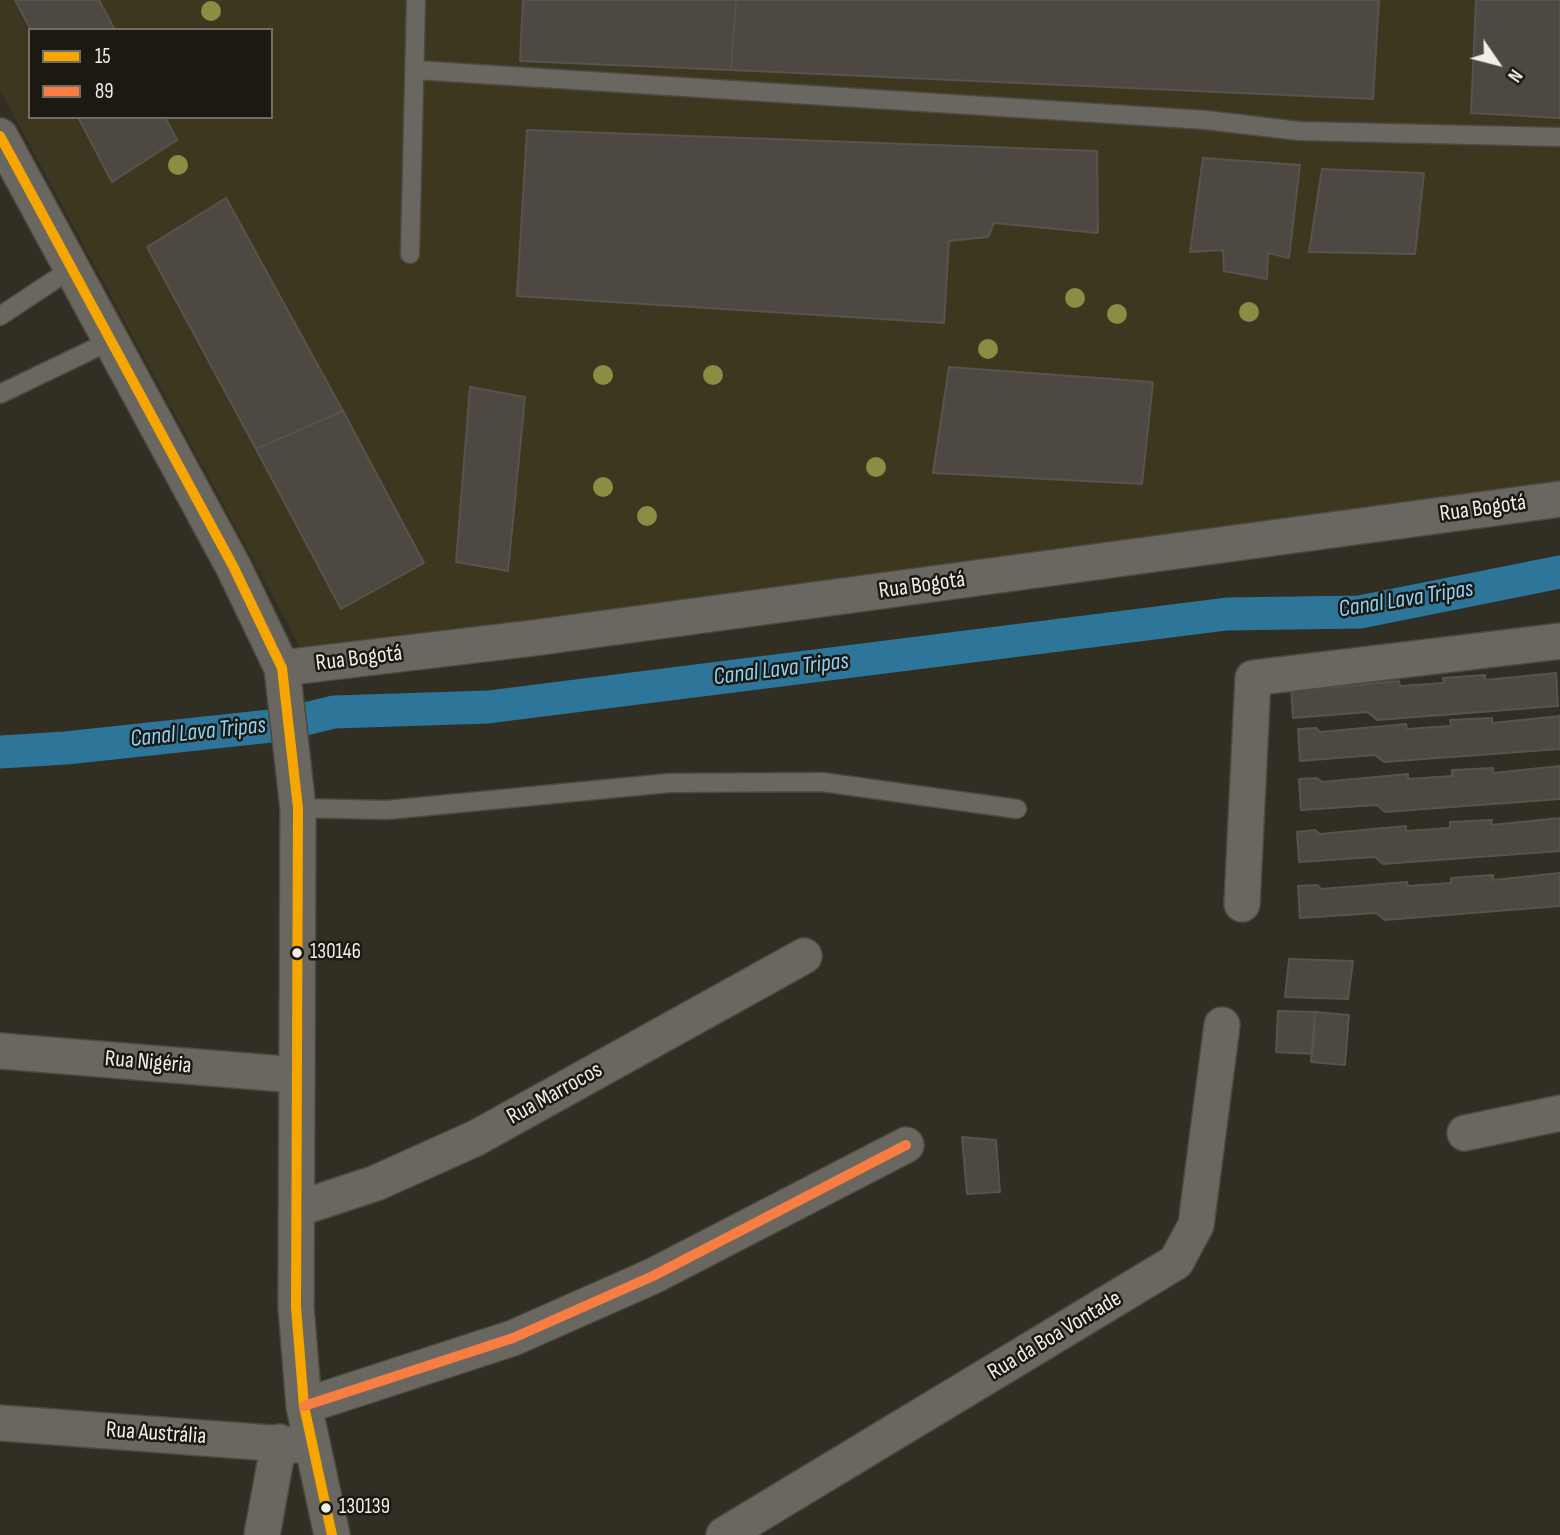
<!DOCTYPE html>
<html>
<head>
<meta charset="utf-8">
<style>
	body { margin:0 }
	#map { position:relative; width:1560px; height:1535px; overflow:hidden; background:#312e24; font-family:"Sofia Sans Condensed",sans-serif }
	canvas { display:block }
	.legend { position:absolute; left:28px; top:28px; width:245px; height:91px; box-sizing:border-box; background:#1b1911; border:2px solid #716e65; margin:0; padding:9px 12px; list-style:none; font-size:21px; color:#f1eee3 }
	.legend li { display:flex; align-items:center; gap:14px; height:35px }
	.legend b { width:35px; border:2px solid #716e65 }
	.north { position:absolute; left:1462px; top:28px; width:70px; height:70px; -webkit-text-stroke:5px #1b1911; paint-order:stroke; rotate:125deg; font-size:19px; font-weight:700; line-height:28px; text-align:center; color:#f1eee3 }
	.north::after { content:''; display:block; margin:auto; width:24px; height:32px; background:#f1eee3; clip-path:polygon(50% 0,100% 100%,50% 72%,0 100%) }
</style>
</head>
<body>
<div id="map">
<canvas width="1560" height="1535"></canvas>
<ul class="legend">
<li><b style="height:9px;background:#f7a600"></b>15</li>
<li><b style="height:9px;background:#f77d43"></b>89</li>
</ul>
<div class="north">N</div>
</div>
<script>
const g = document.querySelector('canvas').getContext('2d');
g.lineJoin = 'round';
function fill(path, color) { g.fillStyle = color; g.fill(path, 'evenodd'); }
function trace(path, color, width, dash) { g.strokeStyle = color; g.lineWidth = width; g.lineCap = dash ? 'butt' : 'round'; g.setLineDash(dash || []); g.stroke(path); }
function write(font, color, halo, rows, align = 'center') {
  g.font = font + ' "Sofia Sans Condensed",sans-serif'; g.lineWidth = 5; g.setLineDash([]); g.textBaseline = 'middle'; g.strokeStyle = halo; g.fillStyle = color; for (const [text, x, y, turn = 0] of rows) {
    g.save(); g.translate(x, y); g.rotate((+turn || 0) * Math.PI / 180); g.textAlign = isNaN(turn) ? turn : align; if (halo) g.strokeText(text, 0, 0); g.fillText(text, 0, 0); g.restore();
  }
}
const built = new Path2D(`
	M 0,0 L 1560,0 L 1560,482 L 311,667 L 0,90 ZM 30,30 L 271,30 L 271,117 L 30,117 Z`);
const canal = new Path2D(`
	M 0,752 L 66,748 L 280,725 L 334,712 L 488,707 L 1227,614 L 1360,612 L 1560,572`);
const building = new Path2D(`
	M 15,0 L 99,0 L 115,30 L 31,30 Z
	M 523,0 L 736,0 L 731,70 L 520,61 Z
	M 736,0 L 1379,0 L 1373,99 L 731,70 Z
	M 1476,0 L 1560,0 L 1560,118 L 1471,113 Z
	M 78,117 L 165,117 L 177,140 L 112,182 Z
	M 527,130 L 1097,151 L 1098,233 L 994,223 L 988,237 L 949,241 L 944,323 L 517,296 Z
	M 1203,158 L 1300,165 L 1289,258 L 1268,253 L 1267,279 L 1224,271 L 1223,250 L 1190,252 Z
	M 1322,169 L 1424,173 L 1415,254 L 1309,252 Z
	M 226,198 L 343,411 L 256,449 L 147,247 Z
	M 949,367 L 1153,382 L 1142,484 L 933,473 Z
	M 470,387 L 525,397 L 508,571 L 456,562 Z
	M 343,411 L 424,563 L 341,609 L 256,449 Z
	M 1556,673 L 1558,706 L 1377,720 L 1368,712 L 1293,718 L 1291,686 L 1309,685 L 1313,689 L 1399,681 L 1400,686 L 1444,683 L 1443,678 L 1485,675 L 1485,680 Z
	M 1560,716 L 1560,749 L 1384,762 L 1375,755 L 1300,761 L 1298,729 L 1316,728 L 1320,732 L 1406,724 L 1407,729 L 1451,726 L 1450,720 L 1492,718 L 1492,723 Z
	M 1560,766 L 1560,799 L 1385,812 L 1377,805 L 1301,810 L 1299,779 L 1317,778 L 1322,782 L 1408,774 L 1408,779 L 1452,776 L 1452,770 L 1493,768 L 1493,773 Z
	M 1560,818 L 1560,851 L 1383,864 L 1375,857 L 1299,862 L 1297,832 L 1315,830 L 1320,834 L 1406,826 L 1406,831 L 1450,828 L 1450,822 L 1492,820 L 1491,825 Z
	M 1560,873 L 1560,906 L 1385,920 L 1376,913 L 1300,918 L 1298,886 L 1317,885 L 1321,889 L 1407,882 L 1408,886 L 1451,883 L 1451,878 L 1493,875 L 1493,880 Z
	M 1289,959 L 1353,961 L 1348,999 L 1285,997 Z
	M 1278,1011 L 1315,1012 L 1313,1054 L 1276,1052 Z
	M 1315,1012 L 1349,1015 L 1345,1065 L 1311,1062 Z
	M 962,1137 L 996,1140 L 1000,1192 L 967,1194 Z`);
const lane = new Path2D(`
	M 415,70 L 1206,120 L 1299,131 L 1560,137
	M 410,254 L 416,0
	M 0,316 L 71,269
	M 0,394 L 110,341
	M 298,808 L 387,810 L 669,783 L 822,782 L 1017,809`);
const street = new Path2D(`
	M 0,136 L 233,566 L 282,668 L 298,808 L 296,1307 L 304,1406 L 332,1535
	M 282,668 L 533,638 L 1560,499
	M 1242,904 L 1253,678 L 1560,641
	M 0,1051 L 296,1075
	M 1465,1133 L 1560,1113
	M 297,1209 L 376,1183 L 476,1138 L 804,956
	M 304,1406 L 513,1338 L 653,1276 L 906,1145
	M 0,1423 L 311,1446
	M 262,1535 L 279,1442
	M 724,1535 L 1176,1262 L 1196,1225 L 1222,1025`);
const bus1 = new Path2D(`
	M 0,136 L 233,566 L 282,668 L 298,808 L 296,1307 L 304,1406 L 332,1535`);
const bus2 = new Path2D(`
	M 304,1406 L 513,1338 L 653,1276 L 906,1145`);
const trees = [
	[211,11],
	[178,165],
	[1075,298],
	[1249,312],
	[1117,314],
	[988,349],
	[603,375],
	[713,375],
	[876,467],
	[603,487],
	[647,516]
];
const markers = [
	[297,953,6,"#f1eee3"],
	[326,1508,6,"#f1eee3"]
];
const busNames = [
	["130146",310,953],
	["130139",339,1508]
];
const streetNames = [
	["Rua Bogotá",1483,509,-8],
	["Rua Bogotá",922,586,-8],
	["Rua Bogotá",359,659,-7],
	["Rua Nigéria",148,1063,5],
	["Rua Marrocos",555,1094,-29],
	["Rua da Boa Vontade",1055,1336,-31],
	["Rua Austrália",156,1434,4]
];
const waterNames = [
	["Canal Lava Tripas",1406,600,-9],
	["Canal Lava Tripas",781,670,-7],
	["Canal Lava Tripas",198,733,-6]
];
fill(built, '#3e3720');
trace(canal, '#2d7699', 33);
fill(building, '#4d4841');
trace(building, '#58534c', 2);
trace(lane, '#4c4941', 21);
trace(street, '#4c4941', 38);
trace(lane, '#6a6760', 18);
trace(street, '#6a6760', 35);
trace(bus1, '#f7a600', 10);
trace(bus2, '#f77d43', 10);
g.fillStyle = '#898e43';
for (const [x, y] of trees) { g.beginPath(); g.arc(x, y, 10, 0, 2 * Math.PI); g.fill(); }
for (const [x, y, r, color] of markers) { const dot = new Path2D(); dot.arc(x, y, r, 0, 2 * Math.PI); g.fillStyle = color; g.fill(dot); trace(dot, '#1b1911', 2.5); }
write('21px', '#f1eee3', '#1b1911', busNames, 'left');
write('23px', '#f1eee3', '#1b1911', streetNames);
write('italic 24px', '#8ad2fa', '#1b1911', waterNames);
</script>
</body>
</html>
